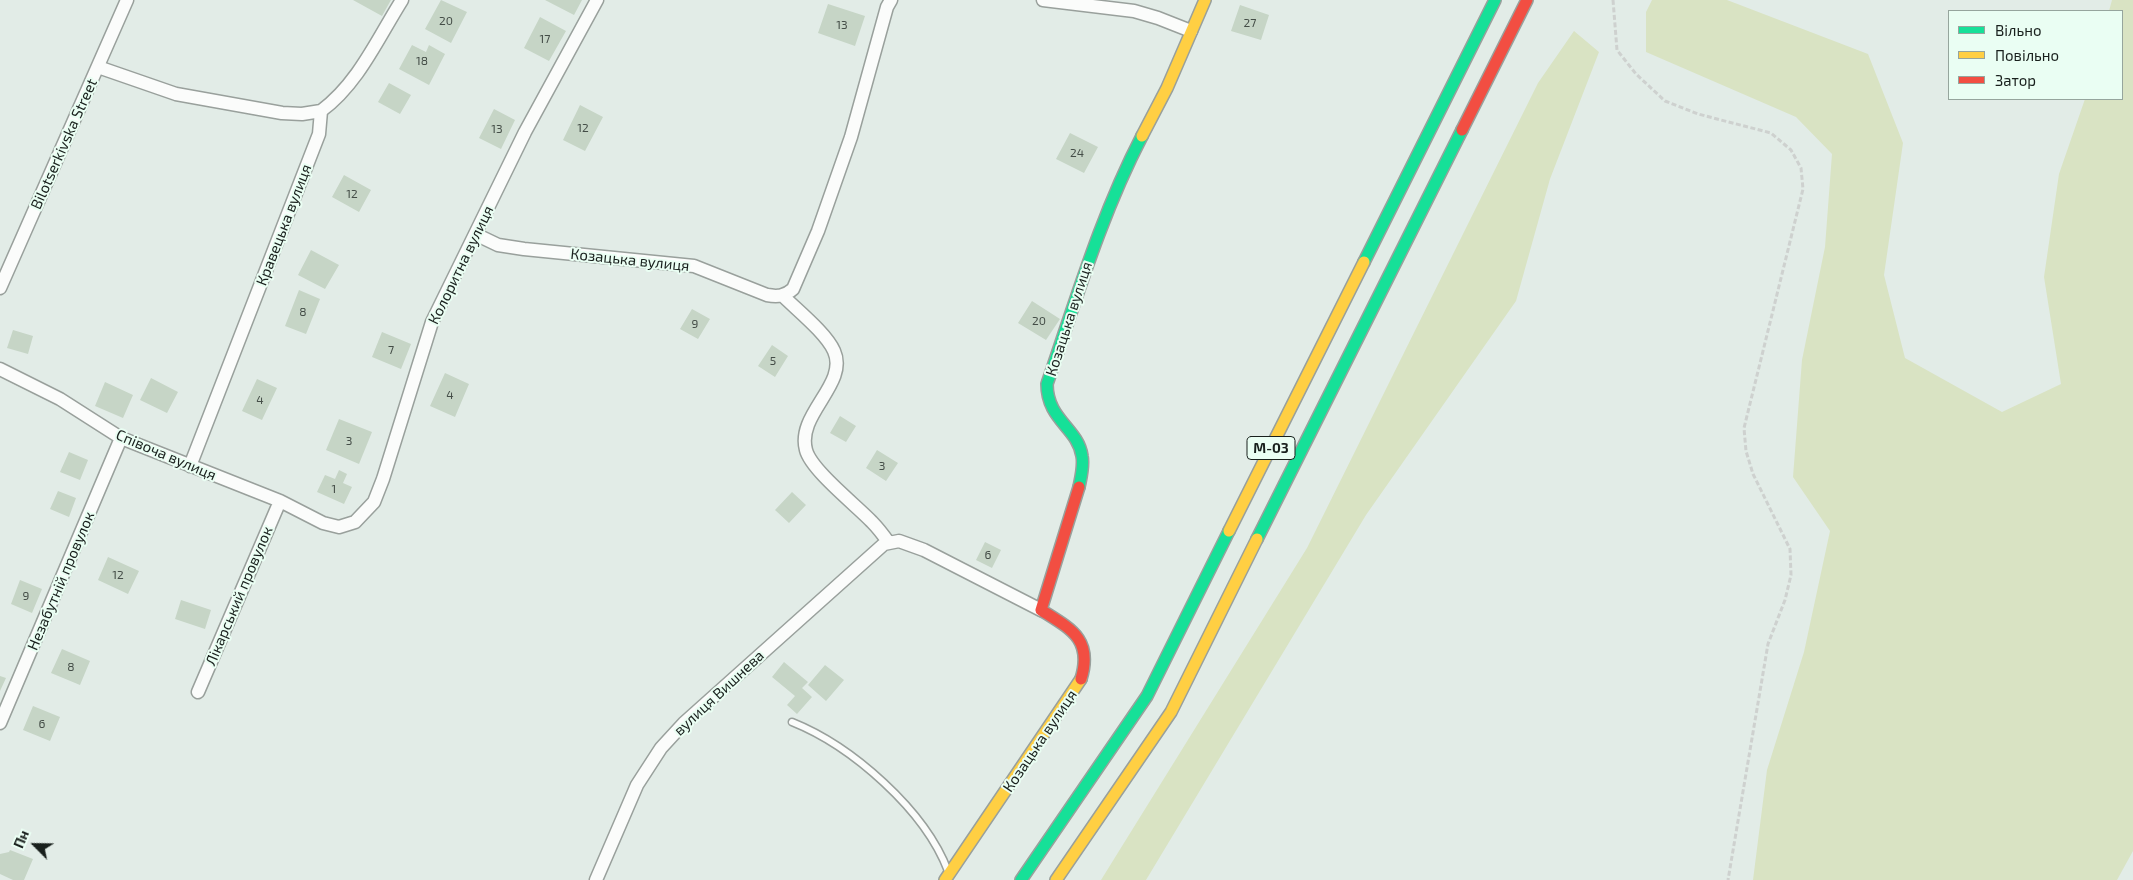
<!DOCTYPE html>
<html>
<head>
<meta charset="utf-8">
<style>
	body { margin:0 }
	#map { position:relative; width:2133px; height:880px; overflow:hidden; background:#e2ece7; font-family:"Exo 2",sans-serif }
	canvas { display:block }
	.legend { position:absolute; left:1948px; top:10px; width:175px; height:90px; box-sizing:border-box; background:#eafef3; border:1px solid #96a59d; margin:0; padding:6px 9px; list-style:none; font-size:15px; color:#19201d }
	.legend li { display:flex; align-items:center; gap:10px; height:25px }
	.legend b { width:25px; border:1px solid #96a59d }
	.north { position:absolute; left:10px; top:820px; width:50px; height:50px; -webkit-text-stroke:4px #eafef3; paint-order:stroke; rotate:293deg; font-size:14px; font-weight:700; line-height:20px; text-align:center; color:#19201d }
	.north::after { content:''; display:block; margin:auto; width:18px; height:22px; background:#19201d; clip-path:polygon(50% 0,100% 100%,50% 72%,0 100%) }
</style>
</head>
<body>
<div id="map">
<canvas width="2133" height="880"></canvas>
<ul class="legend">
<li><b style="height:6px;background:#16e098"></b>Вільно</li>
<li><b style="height:6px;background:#ffcf43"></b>Повільно</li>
<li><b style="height:6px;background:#f24e42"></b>Затор</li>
</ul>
<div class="north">Пн</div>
</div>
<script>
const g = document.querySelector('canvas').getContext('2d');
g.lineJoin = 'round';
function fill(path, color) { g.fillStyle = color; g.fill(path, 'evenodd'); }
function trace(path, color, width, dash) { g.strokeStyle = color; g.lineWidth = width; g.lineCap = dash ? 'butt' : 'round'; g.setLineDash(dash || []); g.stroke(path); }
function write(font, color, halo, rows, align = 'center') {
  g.font = font + ' "Exo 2",sans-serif'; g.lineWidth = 4; g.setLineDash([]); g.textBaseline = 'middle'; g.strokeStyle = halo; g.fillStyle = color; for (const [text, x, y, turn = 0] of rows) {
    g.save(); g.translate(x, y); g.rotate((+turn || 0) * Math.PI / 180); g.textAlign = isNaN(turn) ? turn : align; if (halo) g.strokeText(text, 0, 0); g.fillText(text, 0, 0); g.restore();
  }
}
const green = new Path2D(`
	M 1652,0 L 1727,0 L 1868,54 L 1903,143 L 1884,275 L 1905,358 L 2002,412 L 2061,384 L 2044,277 L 2059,174 L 2085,99 L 2122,99 L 2122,11 L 2109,11 L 2112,0 L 2133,0 L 2133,851 L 2117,880 L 1753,880 L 1767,770 L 1804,652 L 1830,531 L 1793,477 L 1802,360 L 1825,247 L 1832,154 L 1796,117 L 1646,52 L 1646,12 Z
	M 1574,31 L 1599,52 L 1550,179 L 1516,301 L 1366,515 L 1146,880 L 1101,880 L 1307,548 L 1538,83 Z`);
const building = new Path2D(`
	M 353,0 L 391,0 L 382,16 Z
	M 441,0 L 467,12 L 451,43 L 425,29 Z
	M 545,0 L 582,0 L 574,15 Z
	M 828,4 L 865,16 L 855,46 L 818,33 Z
	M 1240,5 L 1269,15 L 1261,40 L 1231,31 Z
	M 540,17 L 566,31 L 549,61 L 524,48 Z
	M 412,45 L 426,52 L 429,45 L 445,54 L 429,85 L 399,69 Z
	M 389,83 L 411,95 L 400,114 L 378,102 Z
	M 580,105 L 603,117 L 585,151 L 563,140 Z
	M 494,109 L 515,120 L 501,149 L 479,138 Z
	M 1070,133 L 1098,147 L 1084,173 L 1056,159 Z
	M 344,175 L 371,190 L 359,212 L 332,197 Z
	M 311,250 L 339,265 L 325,289 L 298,275 Z
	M 299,290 L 320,299 L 306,334 L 285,326 Z
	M 1032,301 L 1060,319 L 1046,340 L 1018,323 Z
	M 692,309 L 710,319 L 698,339 L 680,329 Z
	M 13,330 L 33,336 L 28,354 L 7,348 Z
	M 382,332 L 411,344 L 401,369 L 372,357 Z
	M 772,345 L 788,356 L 775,377 L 758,366 Z
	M 445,373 L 469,384 L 455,417 L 430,406 Z
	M 151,378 L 178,392 L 167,413 L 140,400 Z
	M 257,379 L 277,388 L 262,420 L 242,411 Z
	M 105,382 L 133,395 L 123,418 L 95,406 Z
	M 840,416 L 856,426 L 846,442 L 830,433 Z
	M 339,419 L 372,432 L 359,464 L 326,450 Z
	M 877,450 L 898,463 L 886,481 L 866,468 Z
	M 69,452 L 88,460 L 80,480 L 60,472 Z
	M 339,470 L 347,474 L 343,483 L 352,487 L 344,504 L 317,492 L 325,475 L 335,479 Z
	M 58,491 L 76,498 L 69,517 L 50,509 Z
	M 792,492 L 806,505 L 789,523 L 775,510 Z
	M 985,542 L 1001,550 L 992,568 L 976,560 Z
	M 108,557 L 139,571 L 128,594 L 98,580 Z
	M 20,580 L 42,589 L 32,613 L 11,604 Z
	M 181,600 L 211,610 L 205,629 L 175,619 Z
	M 62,649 L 90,661 L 80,685 L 51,673 Z
	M 784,662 L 808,682 L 802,688 L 812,697 L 797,714 L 787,705 L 795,696 L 772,677 Z
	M 825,665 L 844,680 L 826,701 L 808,685 Z
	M 0,676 L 6,678 L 0,691 Z
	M 33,706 L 60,717 L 50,741 L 23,730 Z
	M 10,850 L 33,859 L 24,880 L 13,880 L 0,874 L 0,854 L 9,852 Z`);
const path = new Path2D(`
	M 1613,0 L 1617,50 L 1636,74 L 1665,101 L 1698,114 L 1771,133 L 1791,150 L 1801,168 L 1803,189 L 1744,428 L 1746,451 L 1753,474 L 1790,549 L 1791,575 L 1785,600 L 1768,644 L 1728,880`);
const lane = new Path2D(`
	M 792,722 C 852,746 925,810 948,871`);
const street = new Path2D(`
	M 1043,0 L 1134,11 L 1158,18 L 1191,31
	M 98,67 L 176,94 L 282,113 L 302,114 L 321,111
	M 475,234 L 498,245 L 524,249 L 694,266 L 767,295 C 778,297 785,296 793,289 L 818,231 L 851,137 L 887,7 L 891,0
	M 0,288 L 127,0
	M 782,295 C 797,310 826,333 834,351 C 849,384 796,414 806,450 C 811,470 857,506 872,522 C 879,529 884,536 889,543
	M 0,369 L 60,399 L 121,438 L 280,501 L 323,523 L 339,527 L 355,522 L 374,502 L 383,479 L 432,322 L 525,132 L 597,0
	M 190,466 L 319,134 L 321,111 C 358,84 378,38 402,0
	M 198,692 L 280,501
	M 0,723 L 121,438
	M 596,880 L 637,785 L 661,748 L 684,723 L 884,544 L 899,541 L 924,550 L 1041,610`);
const fast = new Path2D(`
	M 1364,262 L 1495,0
	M 1079,487 C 1081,477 1084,466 1082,456 C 1078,428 1047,420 1047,384 C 1076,300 1101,215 1142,136
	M 1257,539 L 1462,130
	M 1021,880 L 1147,696 L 1229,531`);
const slow = new Path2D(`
	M 1142,136 L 1167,88 L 1205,0
	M 1229,531 L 1364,262
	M 945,880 L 1081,679
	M 1056,880 L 1171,712 L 1257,539`);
const jam = new Path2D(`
	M 1462,130 L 1527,0
	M 1079,487 L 1041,610 C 1071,629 1093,639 1081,679`);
const numberNames = [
	["20",446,21],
	["27",1250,23],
	["13",842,25],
	["17",545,39],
	["18",422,61],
	["12",583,128],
	["13",497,129],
	["24",1077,153],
	["12",352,194],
	["8",303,312],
	["20",1039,321],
	["9",695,324],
	["7",391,350],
	["5",773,361],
	["4",450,395],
	["4",260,400],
	["3",349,441],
	["3",882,466],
	["1",334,489],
	["6",988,555],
	["12",118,575],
	["9",26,596],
	["8",71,667],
	["6",42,724]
];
const shields = [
	[1271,448,48]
];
const shieldNames = [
	["М-03",1271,448]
];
const streetNames = [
	["Bilotserkivska Street",64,144,-66],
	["Кравецька вулиця",284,225,-69],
	["Козацька вулиця",630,260,6],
	["Колоритна вулиця",461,265,-64],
	["Козацька вулиця",1069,319,-72],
	["Співоча вулиця",166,455,23],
	["Незабутній провулок",61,581,-67],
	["Лікарський провулок",239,596,-67],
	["вулиця Вишнева",719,693,-43],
	["Козацька вулиця",1040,741,-56]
];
fill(green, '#d9e3c3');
fill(building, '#c6d5c6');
trace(lane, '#99a09c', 9);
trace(street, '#99a09c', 15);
trace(fast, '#99a09c', 14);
trace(slow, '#99a09c', 14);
trace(jam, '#99a09c', 14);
trace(path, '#ced1cf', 3, [5, 2.5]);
trace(lane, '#fbfcfb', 6);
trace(street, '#fbfcfb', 12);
trace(fast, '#16e098', 11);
trace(slow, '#ffcf43', 11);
trace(jam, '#f24e42', 11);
write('12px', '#444d47', null, numberNames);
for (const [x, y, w] of shields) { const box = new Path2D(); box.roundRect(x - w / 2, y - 11.5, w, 23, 4); g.fillStyle = '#eafef3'; g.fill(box); trace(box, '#19201d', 1); }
write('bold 14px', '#19201d', null, shieldNames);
write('15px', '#19201d', '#eafef3', streetNames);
</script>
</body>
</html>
